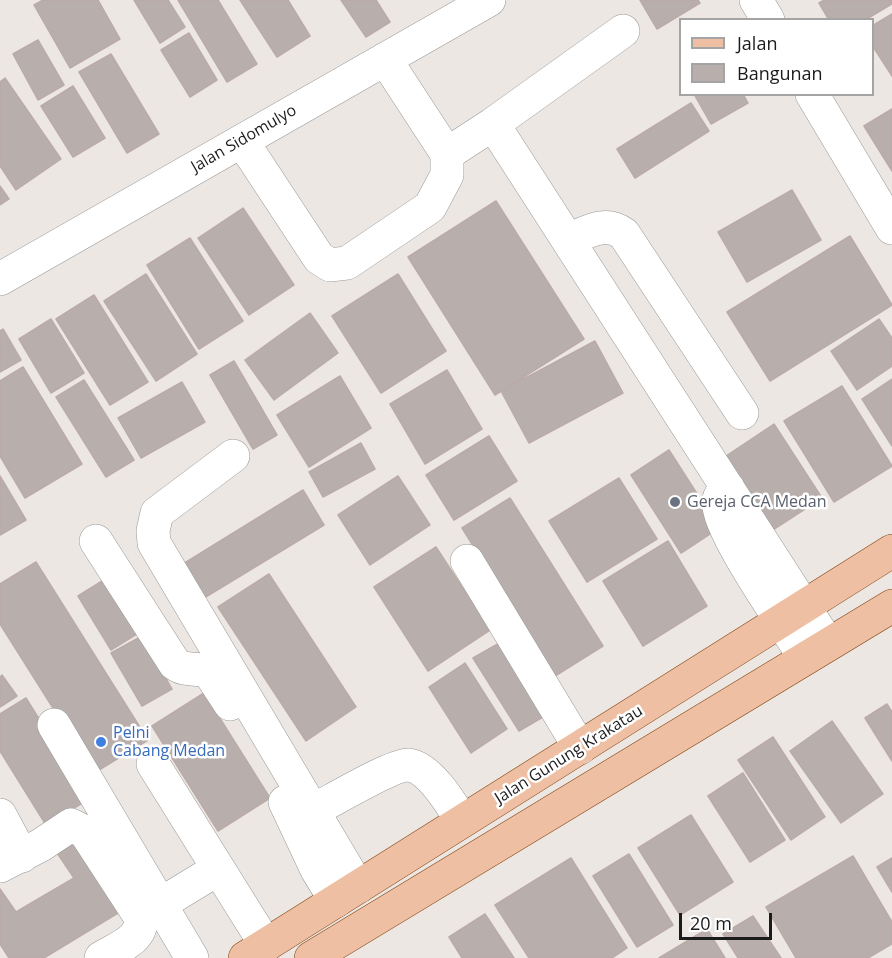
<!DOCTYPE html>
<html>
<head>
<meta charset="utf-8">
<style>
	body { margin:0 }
	#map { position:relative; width:892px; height:958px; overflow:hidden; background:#ece7e2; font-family:"Open Sans",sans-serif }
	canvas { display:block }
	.legend { position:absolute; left:679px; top:18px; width:195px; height:78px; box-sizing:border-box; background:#fff; border:2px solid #a4a4a4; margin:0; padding:8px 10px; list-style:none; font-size:18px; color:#1b1b1b }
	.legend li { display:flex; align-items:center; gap:12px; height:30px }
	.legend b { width:30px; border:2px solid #a4a4a4 }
	.scale { position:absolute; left:679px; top:913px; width:93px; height:27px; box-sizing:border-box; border:3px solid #1b1b1b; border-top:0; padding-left:8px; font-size:18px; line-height:21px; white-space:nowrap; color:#1b1b1b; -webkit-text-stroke:4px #fff; paint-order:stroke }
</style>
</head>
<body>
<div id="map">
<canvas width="892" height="958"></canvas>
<ul class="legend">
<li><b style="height:8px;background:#efbfa3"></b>Jalan</li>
<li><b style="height:16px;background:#b8afac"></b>Bangunan</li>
</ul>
<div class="scale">20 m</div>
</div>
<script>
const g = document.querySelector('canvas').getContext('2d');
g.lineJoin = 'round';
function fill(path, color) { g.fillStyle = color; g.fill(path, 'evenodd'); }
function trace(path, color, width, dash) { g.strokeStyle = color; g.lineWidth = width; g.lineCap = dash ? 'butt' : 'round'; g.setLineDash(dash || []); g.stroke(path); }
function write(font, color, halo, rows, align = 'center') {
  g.font = font + ' "Open Sans",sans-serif'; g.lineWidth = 5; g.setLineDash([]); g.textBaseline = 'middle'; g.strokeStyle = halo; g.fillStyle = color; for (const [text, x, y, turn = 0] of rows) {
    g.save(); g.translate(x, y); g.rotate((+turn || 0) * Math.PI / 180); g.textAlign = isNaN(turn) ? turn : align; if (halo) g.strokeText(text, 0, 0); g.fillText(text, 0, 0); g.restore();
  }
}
const building = new Path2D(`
	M 43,0 L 98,0 L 120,39 L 70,68 L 34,5 Z
	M 134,0 L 168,0 L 185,27 L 160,43 Z
	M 178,0 L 218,0 L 257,64 L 227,82 Z
	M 240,0 L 288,0 L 310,36 L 277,57 Z
	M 341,0 L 376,0 L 390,22 L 366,37 Z
	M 640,0 L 698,0 L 700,3 L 657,29 Z
	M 824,0 L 892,0 L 892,4 L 865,20 L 829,20 L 819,3 Z
	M 892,14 L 892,76 L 872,45 L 872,26 Z
	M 189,33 L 217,80 L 190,97 L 161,50 Z
	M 38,40 L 64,85 L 38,100 L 13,54 Z
	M 111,54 L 159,134 L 127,153 L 79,72 Z
	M 5,78 L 61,159 L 16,190 L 0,166 L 0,82 Z
	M 73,86 L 105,138 L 73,157 L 41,106 Z
	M 694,94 L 743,94 L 748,103 L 711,124 Z
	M 691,103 L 709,131 L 635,178 L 617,149 Z
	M 892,109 L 892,171 L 864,126 Z
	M 0,186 L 9,199 L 0,205 Z
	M 792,190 L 821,240 L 747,282 L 718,232 Z
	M 496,201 L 584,339 L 495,395 L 408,257 Z
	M 243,208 L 294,285 L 249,315 L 198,238 Z
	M 850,236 L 892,305 L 770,381 L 727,312 Z
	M 190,238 L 243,321 L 199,349 L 147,265 Z
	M 146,274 L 197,354 L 156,381 L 104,301 Z
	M 398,274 L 446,351 L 381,393 L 332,316 Z
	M 94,295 L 148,382 L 110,405 L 56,319 Z
	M 310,313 L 338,353 L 274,400 L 245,360 Z
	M 51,319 L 84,373 L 51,393 L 19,339 Z
	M 879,319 L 892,338 L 892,366 L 857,390 L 831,351 Z
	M 3,329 L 21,360 L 0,372 L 0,331 Z
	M 595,341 L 623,393 L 529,443 L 501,391 Z
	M 234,361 L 277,435 L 253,449 L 210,375 Z
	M 23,367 L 82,464 L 25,498 L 0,456 L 0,381 Z
	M 447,370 L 482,429 L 425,464 L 390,404 Z
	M 340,376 L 371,428 L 309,467 L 277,415 Z
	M 892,379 L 892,446 L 862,399 Z
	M 84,380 L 134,460 L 106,477 L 56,397 Z
	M 182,382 L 205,422 L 141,458 L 118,418 Z
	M 842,386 L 892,466 L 834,502 L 784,421 Z
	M 774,424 L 822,498 L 768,533 L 720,460 Z
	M 489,436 L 517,481 L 454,520 L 426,475 Z
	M 361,443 L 375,469 L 323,497 L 309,472 Z
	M 669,450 L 719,528 L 681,553 L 631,475 Z
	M 0,476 L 26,520 L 0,535 Z
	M 398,476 L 430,525 L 370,565 L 338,515 Z
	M 619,478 L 657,539 L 587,582 L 549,521 Z
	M 303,490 L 324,525 L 204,598 L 183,564 Z
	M 510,498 L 603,646 L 555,676 L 462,528 Z
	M 668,541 L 707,606 L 643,646 L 603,581 Z
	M 436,547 L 490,630 L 428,671 L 374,587 Z
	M 36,562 L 148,740 L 94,773 L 0,624 L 0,584 Z
	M 269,574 L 356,707 L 306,741 L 218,607 Z
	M 107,578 L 140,632 L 111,650 L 78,596 Z
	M 142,636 L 172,689 L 142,706 L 111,653 Z
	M 503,641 L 548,714 L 519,731 L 473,658 Z
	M 465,663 L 507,729 L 471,753 L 429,687 Z
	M 2,675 L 17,696 L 0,707 L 0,677 Z
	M 204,693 L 270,798 L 218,831 L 152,726 Z
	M 26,698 L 89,799 L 46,825 L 0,751 L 0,714 Z
	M 887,704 L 892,712 L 892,761 L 865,718 Z
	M 832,721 L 883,794 L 841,823 L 790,751 Z
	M 773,737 L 825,817 L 791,840 L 738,760 Z
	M 743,773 L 785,840 L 750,862 L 708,796 Z
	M 691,815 L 733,882 L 680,915 L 638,848 Z
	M 69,829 L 118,913 L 44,958 L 9,958 L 0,944 L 0,889 L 16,912 L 74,878 L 49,841 Z
	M 629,854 L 673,925 L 637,947 L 593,876 Z
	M 853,856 L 892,922 L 892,944 L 868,958 L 796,958 L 766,907 Z
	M 571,858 L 627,948 L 612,958 L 529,958 L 495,905 Z
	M 892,858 L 892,892 L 877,867 Z
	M 485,914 L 514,958 L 462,958 L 449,937 Z
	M 753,916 L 781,958 L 738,958 L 723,934 Z
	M 707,929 L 725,958 L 659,958 Z`);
const minor = new Path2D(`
	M 756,0 L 768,20
	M 812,94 L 892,228
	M 493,124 L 623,31
	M 242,141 L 319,258 L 330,265 L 347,263 L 430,207 L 447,175 L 447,154 L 385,59
	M 447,154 L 493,124 L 828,644
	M 568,240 C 588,232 605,220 624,234 L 742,413
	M 0,279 L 489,0
	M 233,456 L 157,513 L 153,531 L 154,543 L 358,887
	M 728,488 C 725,491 720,494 719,499 C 712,524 789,631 805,658
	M 96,541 L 175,664 C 186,672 198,667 209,672 L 230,704
	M 467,561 L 580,748
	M 54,725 L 192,958
	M 153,764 L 266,945
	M 285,802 L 317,870 L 336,901
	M 312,811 C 330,802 393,764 409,765 C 430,768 452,805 462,821
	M 0,815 L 22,856
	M 0,866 L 41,845 L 71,825 L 85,832 L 141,918 C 143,940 117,948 101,958
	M 159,905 L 218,869`);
const major = new Path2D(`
	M 245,958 L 892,551
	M 311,958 L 892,606`);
const markers = [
	[675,502,6,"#6b7280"],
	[101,742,6,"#3f7fe0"]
];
const streetNames = [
	["Jalan Sidomulyo",244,139,-30],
	["Jalan Gunung Krakatau",569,755,-32]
];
const worshipNames = [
	["Gereja CCA Medan",687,502]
];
const shopNames = [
	["Pelni",113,733],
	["Cabang Medan",113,751]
];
fill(building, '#b8afac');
trace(building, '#bbaba7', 1.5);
trace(minor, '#989898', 34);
trace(major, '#814512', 34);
trace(minor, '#fff', 33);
trace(major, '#efbfa3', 33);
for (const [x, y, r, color] of markers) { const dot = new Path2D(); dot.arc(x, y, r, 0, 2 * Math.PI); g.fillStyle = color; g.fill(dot); trace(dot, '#fff', 2); }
write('16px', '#1b1b1b', '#fff', streetNames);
write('16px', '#5b616d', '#fff', worshipNames, 'left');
write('16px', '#366cbe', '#fff', shopNames, 'left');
</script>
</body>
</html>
